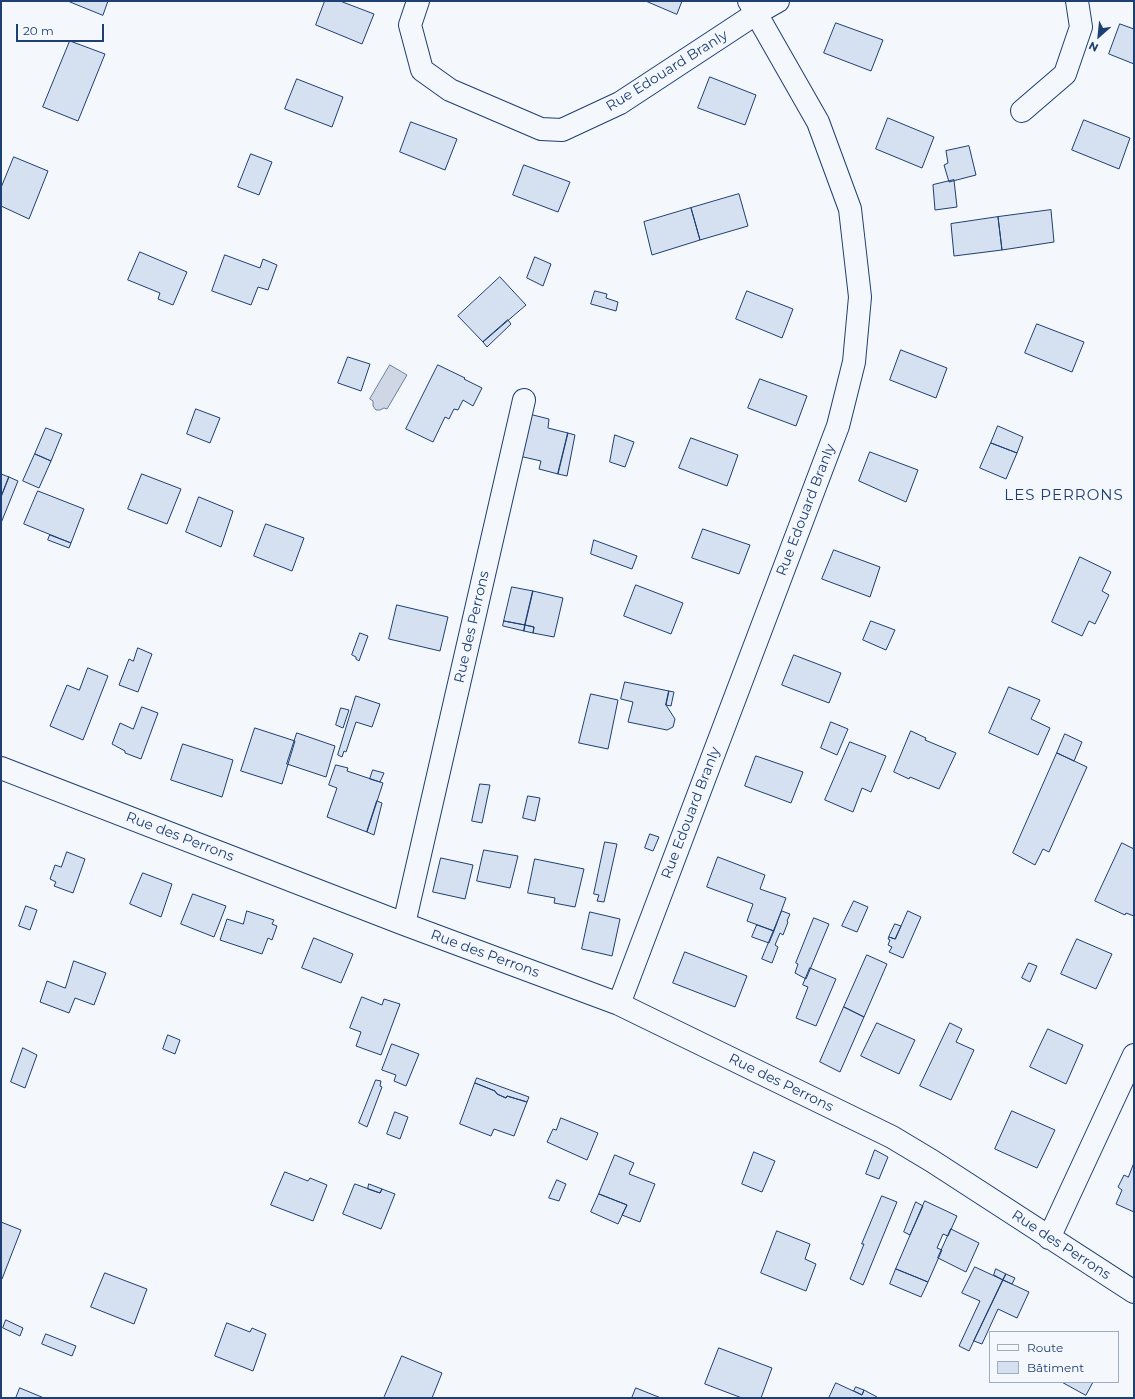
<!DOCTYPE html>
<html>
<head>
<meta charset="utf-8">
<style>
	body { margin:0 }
	#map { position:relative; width:1135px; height:1399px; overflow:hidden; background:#f4f7fb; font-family:Montserrat,sans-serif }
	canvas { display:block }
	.frame { position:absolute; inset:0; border:2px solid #1d3f73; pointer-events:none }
	.legend { position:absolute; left:989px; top:1331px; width:130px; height:52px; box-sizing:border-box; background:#f4f7fb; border:1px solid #9eadc5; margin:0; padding:5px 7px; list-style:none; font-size:12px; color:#1d3f73 }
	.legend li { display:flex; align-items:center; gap:8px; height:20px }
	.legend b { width:20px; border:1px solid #9eadc5 }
	.north { position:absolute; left:1079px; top:16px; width:40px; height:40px; -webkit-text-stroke:3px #f4f7fb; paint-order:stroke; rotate:207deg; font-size:11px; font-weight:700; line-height:16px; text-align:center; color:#1d3f73 }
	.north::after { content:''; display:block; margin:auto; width:14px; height:18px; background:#1d3f73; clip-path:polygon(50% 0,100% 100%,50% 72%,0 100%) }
	.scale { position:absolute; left:16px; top:24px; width:88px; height:18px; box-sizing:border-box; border:2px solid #1d3f73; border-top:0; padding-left:5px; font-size:12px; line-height:14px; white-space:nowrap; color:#1d3f73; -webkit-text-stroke:3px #f4f7fb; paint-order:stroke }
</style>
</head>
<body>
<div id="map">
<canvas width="1135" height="1399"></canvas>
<div class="frame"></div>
<ul class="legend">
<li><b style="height:5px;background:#f4f7fb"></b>Route</li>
<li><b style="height:11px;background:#d5e0f0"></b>Bâtiment</li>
</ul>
<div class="north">N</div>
<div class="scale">20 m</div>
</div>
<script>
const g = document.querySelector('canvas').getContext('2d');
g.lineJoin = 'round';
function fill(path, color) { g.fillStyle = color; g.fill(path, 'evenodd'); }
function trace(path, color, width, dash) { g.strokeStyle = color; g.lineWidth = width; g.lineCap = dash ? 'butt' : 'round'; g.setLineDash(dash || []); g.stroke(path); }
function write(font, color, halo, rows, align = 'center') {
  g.font = font + ' Montserrat,sans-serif'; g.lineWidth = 3; g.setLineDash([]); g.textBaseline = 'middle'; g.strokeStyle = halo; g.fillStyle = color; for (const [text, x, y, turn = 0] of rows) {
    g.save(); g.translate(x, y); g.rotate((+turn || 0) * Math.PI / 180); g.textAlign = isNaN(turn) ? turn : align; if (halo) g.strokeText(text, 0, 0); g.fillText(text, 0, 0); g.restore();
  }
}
const water = new Path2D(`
	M 390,365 L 407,375 L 387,409 L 384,408 L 380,410 L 376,410 L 373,406 L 373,401 L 370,399 Z`);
const building = new Path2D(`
	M 68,1 L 108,1 L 103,15 Z
	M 325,1 L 340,1 L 374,14 L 362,44 L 316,25 Z
	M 646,1 L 682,1 L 677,14 Z
	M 836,23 L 883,40 L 871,71 L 824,53 Z
	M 1120,24 L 1134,29 L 1134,64 L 1109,54 Z
	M 70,41 L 105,54 L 78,121 L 43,107 Z
	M 710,77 L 756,95 L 745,125 L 698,108 Z
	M 297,79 L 343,97 L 332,127 L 285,109 Z
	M 888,118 L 934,137 L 922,168 L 876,149 Z
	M 1084,120 L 1130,138 L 1119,169 L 1072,150 Z
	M 411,122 L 457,139 L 445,170 L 400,152 Z
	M 969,146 L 976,175 L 949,182 L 944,165 L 948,163 L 946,151 Z
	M 251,154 L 272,162 L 259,195 L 238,187 Z
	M 14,157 L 48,171 L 29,219 L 1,206 L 1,188 Z
	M 524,165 L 570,182 L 558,212 L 513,195 Z
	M 954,180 L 957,207 L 935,210 L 933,185 Z
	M 739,194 L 748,226 L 700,240 L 691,208 Z
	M 691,208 L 700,240 L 652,255 L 644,222 Z
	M 1051,210 L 1054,242 L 1002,250 L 998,217 Z
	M 998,217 L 1002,250 L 954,256 L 951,224 Z
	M 140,252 L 187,272 L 173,305 L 158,299 L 160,293 L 128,280 Z
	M 225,255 L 260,268 L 263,259 L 277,265 L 268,290 L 258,287 L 251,305 L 212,291 Z
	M 535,257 L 551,264 L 543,286 L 527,278 Z
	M 500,277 L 526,305 L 483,342 L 458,316 Z
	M 595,291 L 607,294 L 606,298 L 618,302 L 616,311 L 591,304 Z
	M 747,291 L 793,309 L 782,338 L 736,319 Z
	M 508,320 L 511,324 L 487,347 L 483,342 Z
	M 1037,324 L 1084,342 L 1072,372 L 1025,353 Z
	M 901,350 L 947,368 L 936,398 L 890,380 Z
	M 348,357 L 370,364 L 361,391 L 338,383 Z
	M 438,365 L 465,378 L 464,379 L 482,388 L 473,406 L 463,400 L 458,410 L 454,409 L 449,419 L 445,417 L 433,442 L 406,429 Z
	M 760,379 L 807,396 L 796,426 L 748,408 Z
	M 196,409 L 220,418 L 210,443 L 187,434 Z
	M 529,414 L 549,419 L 548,428 L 568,433 L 558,474 L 539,469 L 541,461 L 519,456 Z
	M 998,426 L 1023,437 L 1017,453 L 991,443 Z
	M 46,428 L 62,434 L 51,461 L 35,454 Z
	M 568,433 L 575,435 L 567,476 L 558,474 Z
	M 615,435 L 634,442 L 625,467 L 610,462 Z
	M 691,438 L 738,455 L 727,486 L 679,468 Z
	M 991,443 L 1017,453 L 1006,479 L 980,468 Z
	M 870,452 L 918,470 L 906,502 L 859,481 Z
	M 35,454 L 51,461 L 39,488 L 23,481 Z
	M 1,474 L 9,477 L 1,497 Z
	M 142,474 L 181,489 L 167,524 L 128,509 Z
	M 9,477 L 18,481 L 1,523 L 1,497 Z
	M 38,491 L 84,509 L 71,543 L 24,524 Z
	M 199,497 L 233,511 L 221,547 L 186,532 Z
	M 266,524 L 304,538 L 292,571 L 254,556 Z
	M 703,529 L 750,545 L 739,574 L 692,558 Z
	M 50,535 L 71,543 L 69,548 L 48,540 Z
	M 594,540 L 637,556 L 632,569 L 591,554 Z
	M 834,550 L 880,567 L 870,597 L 822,579 Z
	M 1080,557 L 1111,572 L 1102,591 L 1109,595 L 1095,624 L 1089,621 L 1082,636 L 1052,622 Z
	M 636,585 L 683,603 L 671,634 L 624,616 Z
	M 512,587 L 533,591 L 525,625 L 504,621 Z
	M 533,591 L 563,598 L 554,637 L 533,633 L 534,627 L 525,625 Z
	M 397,605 L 448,617 L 440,651 L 389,639 Z
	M 504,621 L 525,625 L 524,631 L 503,626 Z
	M 871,621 L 895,630 L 886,650 L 863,640 Z
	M 525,625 L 534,627 L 533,633 L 524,631 Z
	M 360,633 L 368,636 L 359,661 L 356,659 L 356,657 L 352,655 Z
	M 138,648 L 152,654 L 138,692 L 119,685 L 129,659 L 133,661 Z
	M 794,655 L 841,673 L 829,703 L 782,685 Z
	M 88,668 L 108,676 L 83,740 L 50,726 L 67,685 L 79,690 Z
	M 625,682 L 669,691 L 666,705 L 675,719 L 673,727 L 667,730 L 628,722 L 633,702 L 621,699 Z
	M 1009,687 L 1040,700 L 1031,719 L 1050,728 L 1038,755 L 989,733 Z
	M 669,691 L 674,692 L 671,706 L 666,705 Z
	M 591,694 L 618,700 L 608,749 L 579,743 Z
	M 356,696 L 380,704 L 372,727 L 356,722 L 346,752 L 344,751 L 342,757 L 338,755 Z
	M 142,707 L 158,713 L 141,759 L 125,753 L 125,751 L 112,744 L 120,723 L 133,729 Z
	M 341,708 L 349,710 L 343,728 L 336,725 Z
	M 831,722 L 848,729 L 837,755 L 821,748 Z
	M 255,728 L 295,741 L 282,784 L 241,771 Z
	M 911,731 L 926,738 L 925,740 L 956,753 L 939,789 L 910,777 L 909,779 L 894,772 Z
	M 297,733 L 335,746 L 326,777 L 287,764 Z
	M 1065,734 L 1082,742 L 1074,761 L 1057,753 Z
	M 850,742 L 886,756 L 871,792 L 862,788 L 853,812 L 825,800 Z
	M 183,744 L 233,760 L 222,797 L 171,780 Z
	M 1057,753 L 1087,767 L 1049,852 L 1043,849 L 1035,865 L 1013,853 Z
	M 756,756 L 803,772 L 791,803 L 745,786 Z
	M 336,765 L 348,768 L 347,771 L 383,783 L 367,832 L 327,817 L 337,788 L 329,785 Z
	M 373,770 L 384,773 L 380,782 L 370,779 Z
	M 480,784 L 490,785 L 482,823 L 472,821 Z
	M 528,796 L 540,798 L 535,821 L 523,818 Z
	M 377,801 L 382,803 L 374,835 L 367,832 Z
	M 650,834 L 659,837 L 653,851 L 645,848 Z
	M 605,842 L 617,844 L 604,902 L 597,901 L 599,895 L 594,894 Z
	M 1122,843 L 1134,849 L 1134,916 L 1126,913 L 1125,915 L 1095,901 Z
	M 484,850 L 518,856 L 510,888 L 477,881 Z
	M 67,852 L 85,859 L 73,893 L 54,886 L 56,882 L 50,879 L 55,865 L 61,867 Z
	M 718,857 L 765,875 L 760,889 L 786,898 L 774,931 L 747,921 L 753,904 L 707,887 Z
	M 441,858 L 473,865 L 465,899 L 433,892 Z
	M 535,859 L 584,869 L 575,907 L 554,903 L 555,898 L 528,893 Z
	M 143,873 L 172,884 L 161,917 L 130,904 Z
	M 193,894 L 226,906 L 214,937 L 181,924 Z
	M 854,901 L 868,907 L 857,932 L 842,926 Z
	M 26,906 L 37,910 L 30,930 L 19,926 Z
	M 247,911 L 274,920 L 272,924 L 277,926 L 272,940 L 268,938 L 262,954 L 220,940 L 227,919 L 243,924 Z
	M 782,911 L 790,914 L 787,921 L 788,922 L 783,935 L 780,933 L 775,945 L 778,947 L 772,963 L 762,959 Z
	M 908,911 L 921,917 L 903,958 L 889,952 L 892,947 L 888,945 L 890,940 L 888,939 L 889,937 L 895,939 Z
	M 590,912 L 620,919 L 612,956 L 582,949 Z
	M 814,918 L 829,924 L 806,979 L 795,973 L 798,964 L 796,963 Z
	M 895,924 L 901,926 L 895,939 L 889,937 Z
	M 757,925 L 774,931 L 769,943 L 752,937 Z
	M 314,938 L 353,954 L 341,983 L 302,968 Z
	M 1077,939 L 1112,954 L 1096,989 L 1061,974 Z
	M 685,952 L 747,976 L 735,1007 L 673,983 Z
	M 867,955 L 887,964 L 864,1017 L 844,1007 Z
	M 74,961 L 106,973 L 94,1005 L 75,998 L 69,1013 L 40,1002 L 47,981 L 65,988 Z
	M 1029,963 L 1037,966 L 1030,982 L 1022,978 Z
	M 810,968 L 836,979 L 816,1026 L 796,1018 L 808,987 L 803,985 Z
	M 362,997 L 382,1005 L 384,999 L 400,1004 L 381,1055 L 356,1046 L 361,1032 L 350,1028 Z
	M 844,1007 L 864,1017 L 840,1072 L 820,1062 Z
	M 877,1023 L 915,1040 L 899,1074 L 861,1056 Z
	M 950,1023 L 962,1029 L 956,1042 L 974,1050 L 951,1100 L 920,1086 Z
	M 1048,1029 L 1083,1045 L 1066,1084 L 1030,1067 Z
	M 168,1035 L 180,1040 L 175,1054 L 163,1049 Z
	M 392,1044 L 419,1054 L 406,1086 L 394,1081 L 396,1075 L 382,1070 Z
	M 23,1048 L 37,1055 L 25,1088 L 11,1082 Z
	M 477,1078 L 529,1097 L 527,1102 L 507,1096 L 506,1098 L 497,1094 L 495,1091 L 475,1083 Z
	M 376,1080 L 381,1081 L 380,1086 L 382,1087 L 367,1127 L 359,1123 Z
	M 475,1083 L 495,1091 L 497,1094 L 506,1098 L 507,1096 L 527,1102 L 514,1136 L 494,1129 L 491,1136 L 460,1124 Z
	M 1012,1111 L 1055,1130 L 1037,1168 L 995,1149 Z
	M 395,1112 L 408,1117 L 400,1139 L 387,1134 Z
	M 561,1118 L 598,1133 L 587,1160 L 547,1142 L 553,1129 L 556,1130 Z
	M 875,1150 L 888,1157 L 879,1179 L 866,1174 Z
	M 754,1152 L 775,1161 L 762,1192 L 742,1184 Z
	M 615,1155 L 634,1163 L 629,1174 L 655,1184 L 640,1222 L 622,1215 L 627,1205 L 599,1194 Z
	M 1134,1163 L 1134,1212 L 1116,1204 L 1122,1190 L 1118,1187 L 1124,1175 L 1128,1177 Z
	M 285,1172 L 308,1181 L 310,1178 L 327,1185 L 313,1221 L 271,1205 Z
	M 557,1180 L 566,1184 L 559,1201 L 549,1198 Z
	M 355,1184 L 380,1193 L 382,1189 L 395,1194 L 381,1229 L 343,1214 Z
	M 369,1184 L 382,1189 L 380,1193 L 368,1189 Z
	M 599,1194 L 627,1205 L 618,1224 L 591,1212 Z
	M 882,1196 L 897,1202 L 863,1285 L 850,1279 L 864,1244 L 862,1244 Z
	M 925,1201 L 957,1216 L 948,1236 L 943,1234 L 937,1248 L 942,1250 L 928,1282 L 896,1269 Z
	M 916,1202 L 923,1206 L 910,1235 L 904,1232 Z
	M 1,1222 L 21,1230 L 2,1279 L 1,1278 Z
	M 951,1229 L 979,1243 L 966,1272 L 938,1258 Z
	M 777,1231 L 810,1244 L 805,1259 L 816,1264 L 806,1291 L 761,1273 Z
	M 975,1267 L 1003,1280 L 969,1351 L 959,1346 L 980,1301 L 962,1293 Z
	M 896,1269 L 928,1282 L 921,1297 L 890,1284 Z
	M 996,1269 L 1006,1274 L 1003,1280 L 994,1275 Z
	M 105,1273 L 147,1289 L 134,1324 L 91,1307 Z
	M 1006,1274 L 1015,1278 L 1012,1284 L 1003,1280 Z
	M 1003,1280 L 1029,1292 L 1017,1318 L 998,1309 L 982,1344 L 974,1341 Z
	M 6,1320 L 23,1328 L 20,1336 L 3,1328 Z
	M 227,1323 L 250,1332 L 252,1328 L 266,1334 L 253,1371 L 215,1356 Z
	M 46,1334 L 76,1346 L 72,1356 L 42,1344 Z
	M 719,1348 L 772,1368 L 761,1398 L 742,1398 L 705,1384 Z
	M 402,1356 L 442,1373 L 432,1398 L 384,1398 Z
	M 1062,1382 L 1093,1382 L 1086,1395 Z
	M 836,1383 L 862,1395 L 864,1390 L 877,1397 L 877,1398 L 829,1398 Z
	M 856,1387 L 864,1390 L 862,1395 L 854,1391 Z
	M 20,1388 L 44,1398 L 16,1398 Z
	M 636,1388 L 661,1398 L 632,1398 Z`);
const minor = new Path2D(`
	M 418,1 L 410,25 L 422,70 L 450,90 L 541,129 L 562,130 L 620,103 L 757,13 L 778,1
	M 1022,111 L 1065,74 L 1081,27 L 1077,1
	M 1,768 L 404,924 L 619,1004 L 892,1137 L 932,1161 L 1134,1292
	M 404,924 L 524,400
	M 619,1004 L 838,426 L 854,362 L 860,297 L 850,209 L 818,122 L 749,1
	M 1049,1238 L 1134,1055`);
const streetNames = [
	["Rue Edouard Branly",667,71,-32],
	["Rue Edouard Branly",806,510,-69],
	["Rue des Perrons",472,627,-77],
	["Rue Edouard Branly",691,813,-69],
	["Rue des Perrons",180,837,21],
	["Rue des Perrons",485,954,20],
	["Rue des Perrons",781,1083,26],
	["Rue des Perrons",1061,1245,33]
];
const neighbourhoodNames = [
	["LES PERRONS",1064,496]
];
fill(water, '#cfd7e4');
trace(water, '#687fa3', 1);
fill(building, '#d5e0f0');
trace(building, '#1d3f73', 1);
trace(minor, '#1d3f73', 24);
trace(minor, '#f4f7fb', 22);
write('14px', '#1d3f73', '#f4f7fb', streetNames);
g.letterSpacing = '1px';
write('15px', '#1d3f73', '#f4f7fb', neighbourhoodNames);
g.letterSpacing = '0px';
</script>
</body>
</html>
